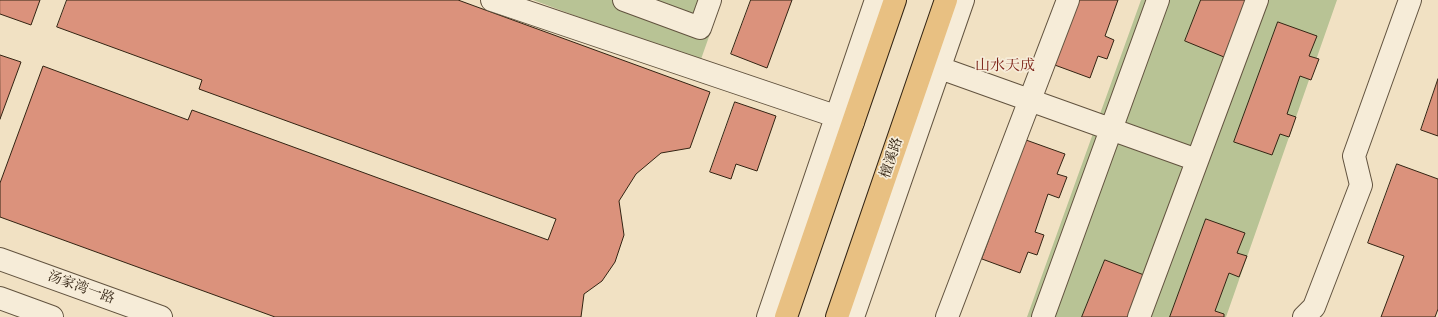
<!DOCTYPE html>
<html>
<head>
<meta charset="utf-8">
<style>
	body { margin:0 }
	canvas { display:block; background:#f1e1c3 }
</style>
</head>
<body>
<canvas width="1438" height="317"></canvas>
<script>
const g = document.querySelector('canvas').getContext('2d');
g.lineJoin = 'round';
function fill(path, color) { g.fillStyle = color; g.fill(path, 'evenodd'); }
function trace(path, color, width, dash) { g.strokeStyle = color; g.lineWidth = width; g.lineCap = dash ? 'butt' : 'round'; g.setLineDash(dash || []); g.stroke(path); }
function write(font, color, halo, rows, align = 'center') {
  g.font = font + ' "IM FELL French Canon","Noto Serif SC",serif'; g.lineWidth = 3.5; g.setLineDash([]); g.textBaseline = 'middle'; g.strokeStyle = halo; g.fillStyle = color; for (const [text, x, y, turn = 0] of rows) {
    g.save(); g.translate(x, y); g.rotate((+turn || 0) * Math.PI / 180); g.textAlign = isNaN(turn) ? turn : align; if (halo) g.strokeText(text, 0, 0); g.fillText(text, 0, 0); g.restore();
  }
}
const green = new Path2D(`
	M 533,0 L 722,0 L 700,62 Z
	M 1141,0 L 1337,0 L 1226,317 L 1027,317 Z`);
const building = new Path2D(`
	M 0,0 L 40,0 L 31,25 L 0,14 Z
	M 67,0 L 458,0 L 710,92 L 690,148 L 661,153 L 636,174 L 619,201 L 624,235 L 615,262 L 602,281 L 584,294 L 581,317 L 275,317 L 0,217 L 0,183 L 43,66 L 188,120 L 192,110 L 548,240 L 556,219 L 199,89 L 202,80 L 57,27 Z
	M 751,0 L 792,0 L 767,68 L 731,54 Z
	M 1075,0 L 1118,0 L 1105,36 L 1114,40 L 1107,59 L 1098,56 L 1090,78 L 1052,64 Z
	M 1201,0 L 1246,0 L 1224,57 L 1185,41 Z
	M 1278,22 L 1317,36 L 1309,56 L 1319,59 L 1311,80 L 1300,76 L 1287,114 L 1296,117 L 1289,137 L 1280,134 L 1272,155 L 1234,142 Z
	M 0,55 L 21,62 L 0,119 Z
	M 1438,79 L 1438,136 L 1421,130 Z
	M 735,102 L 776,116 L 757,171 L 736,164 L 731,179 L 710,172 Z
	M 1026,140 L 1065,154 L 1057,174 L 1067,177 L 1059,198 L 1048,194 L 1035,232 L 1044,235 L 1037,255 L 1028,252 L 1020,273 L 982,259 Z
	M 1397,164 L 1438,179 L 1438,309 L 1435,317 L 1381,317 L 1404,256 L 1368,243 Z
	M 1206,219 L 1245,233 L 1237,253 L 1247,256 L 1239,277 L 1229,273 L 1215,311 L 1224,314 L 1224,317 L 1170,317 Z
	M 1105,260 L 1144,275 L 1128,317 L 1082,317 Z`);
const minor = new Path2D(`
	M 492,0 L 853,122
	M 624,0 L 700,28 L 710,0
	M 926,63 L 1197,160
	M 0,259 L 161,317
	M 0,298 L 52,317
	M 768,317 L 876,0
	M 853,317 L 963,0
	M 947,317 L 1068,0
	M 1043,317 L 1158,0
	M 1139,317 L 1257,0
	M 1304,317 L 1314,307 L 1361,185 L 1354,156 L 1410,0`);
const major = new Path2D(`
	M 786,317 L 895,0
	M 837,317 L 946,0`);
const streetNames = [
	["檀溪路",892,158,-71],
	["汤家湾一路",81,288,20]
];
const neighbourhoodNames = [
	["山水天成",1005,66]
];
fill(green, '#b8c395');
fill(building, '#db927c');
trace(building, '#332413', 1);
trace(minor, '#62533f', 24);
trace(major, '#332413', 24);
trace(minor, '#f6ecd8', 22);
trace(major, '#e8c082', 22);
write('14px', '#332413', '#f6ecd8', streetNames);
write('15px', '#7a1f14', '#f6ecd8', neighbourhoodNames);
</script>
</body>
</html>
